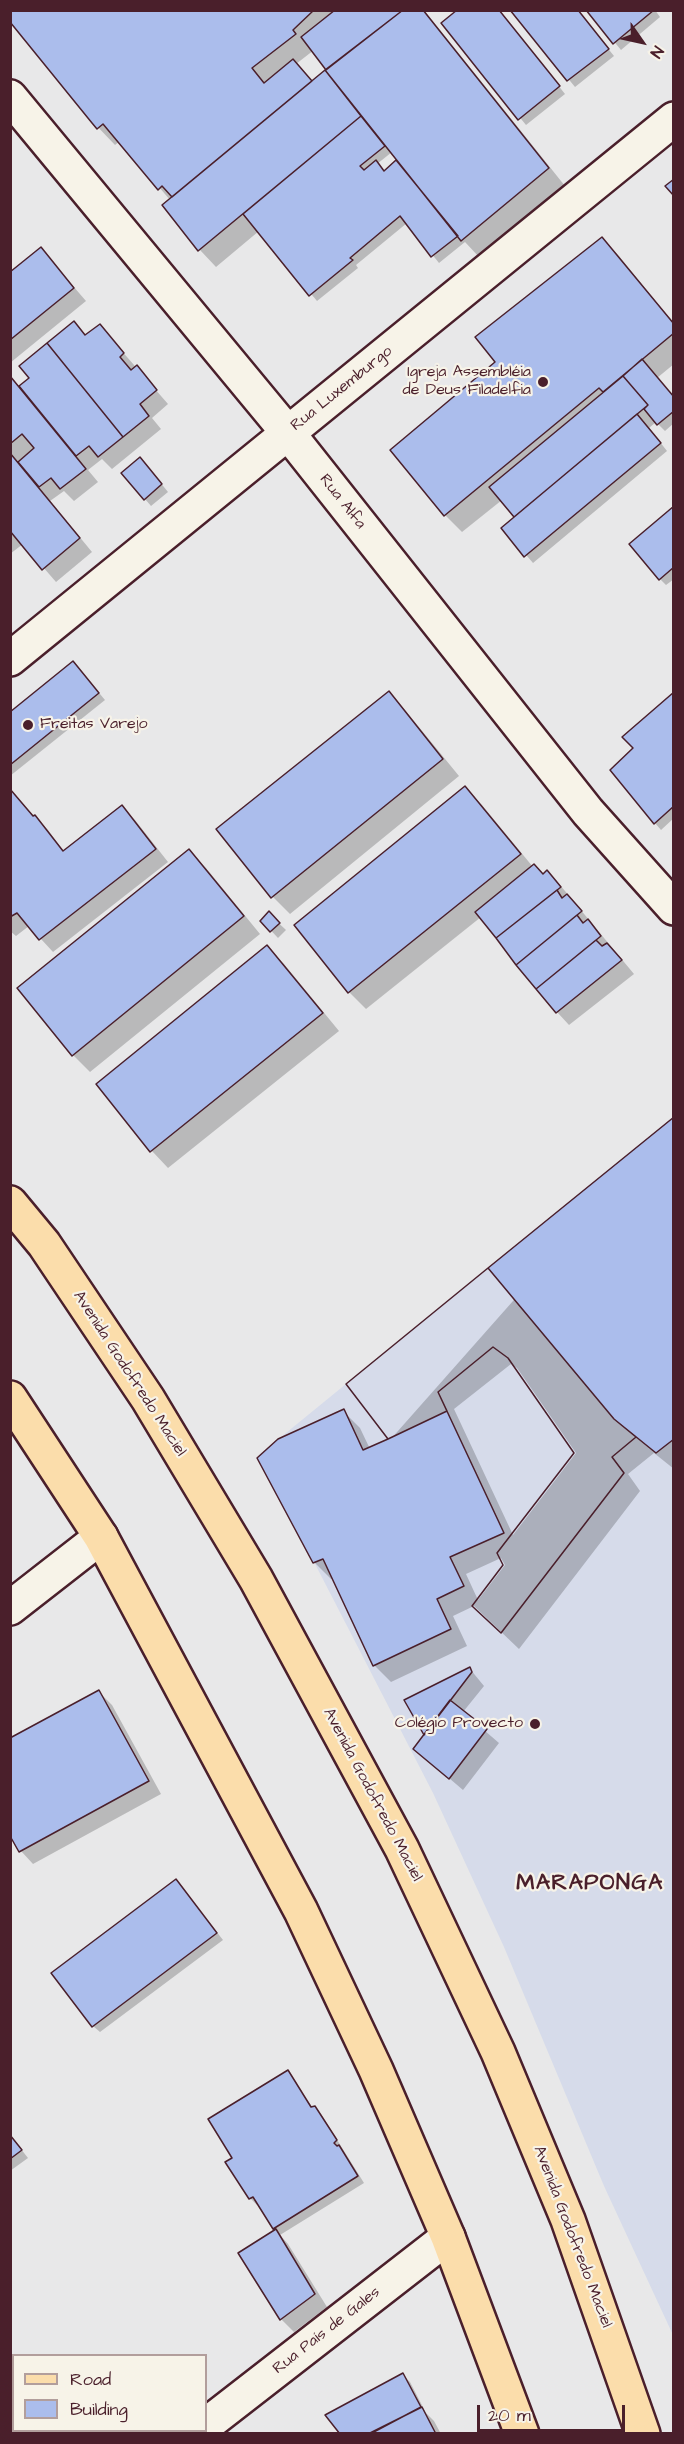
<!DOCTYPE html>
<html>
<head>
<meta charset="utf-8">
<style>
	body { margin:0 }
	#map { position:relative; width:684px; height:2444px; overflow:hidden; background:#e8e8e9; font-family:"Architects Daughter",sans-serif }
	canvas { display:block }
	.frame { position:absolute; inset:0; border:12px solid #4a1f2b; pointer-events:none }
	.legend { position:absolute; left:12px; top:2354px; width:195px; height:78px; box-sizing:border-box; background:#f7f3e8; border:2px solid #b29e9c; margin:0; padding:8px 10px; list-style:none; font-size:18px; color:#4a1f2b }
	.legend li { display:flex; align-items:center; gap:12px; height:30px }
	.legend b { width:30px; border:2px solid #b29e9c }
	.north { position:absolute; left:612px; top:12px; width:60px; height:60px; -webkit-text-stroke:4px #f7f3e8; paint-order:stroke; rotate:124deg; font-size:16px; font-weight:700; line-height:24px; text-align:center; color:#4a1f2b }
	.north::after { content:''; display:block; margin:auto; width:21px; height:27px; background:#4a1f2b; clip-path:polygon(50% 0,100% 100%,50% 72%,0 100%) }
	.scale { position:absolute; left:477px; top:2405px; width:148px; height:27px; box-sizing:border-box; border:3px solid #4a1f2b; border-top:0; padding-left:8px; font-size:18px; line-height:21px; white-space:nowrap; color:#4a1f2b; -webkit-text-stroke:4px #f7f3e8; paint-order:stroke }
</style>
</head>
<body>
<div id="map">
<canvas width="684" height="2444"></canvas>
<div class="frame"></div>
<ul class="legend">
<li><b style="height:8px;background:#fbddab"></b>Road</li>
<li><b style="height:16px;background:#abbdec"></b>Building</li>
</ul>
<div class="north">N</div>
<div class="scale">20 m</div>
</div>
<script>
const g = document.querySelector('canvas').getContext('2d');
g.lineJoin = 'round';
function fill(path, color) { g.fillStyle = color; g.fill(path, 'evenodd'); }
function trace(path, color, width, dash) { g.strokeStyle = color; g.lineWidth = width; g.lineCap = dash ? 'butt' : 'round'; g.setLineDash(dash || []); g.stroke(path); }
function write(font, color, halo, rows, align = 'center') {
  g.font = font + ' "Architects Daughter",sans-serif'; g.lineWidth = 4.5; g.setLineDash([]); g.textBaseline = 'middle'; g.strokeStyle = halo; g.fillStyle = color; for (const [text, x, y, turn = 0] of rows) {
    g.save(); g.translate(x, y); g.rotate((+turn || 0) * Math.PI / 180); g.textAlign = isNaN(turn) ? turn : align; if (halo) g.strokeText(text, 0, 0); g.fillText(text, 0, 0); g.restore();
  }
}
const built = new Path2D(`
	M 673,1117 L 673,2335 L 604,2186 L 504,1947 L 433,1793 L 259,1455 Z`);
const shadow = new Path2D(`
	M 13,10 L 424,10 L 565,186 L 479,257 L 465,242 L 439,263 L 407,223 L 356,265 L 358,268 L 317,301 L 259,231 L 216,267 L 200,250 L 170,200 L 120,141 L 115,145 L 93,122 L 10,20 L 10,13 ZM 314,50 L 329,70 L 313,82 L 296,64 ZM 392,152 L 405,168 L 384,172 L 377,164 Z
	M 499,10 L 565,94 L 526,125 L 443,23 Z
	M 512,10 L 577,10 L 614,56 L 575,87 Z
	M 588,10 L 655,10 L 660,17 L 621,50 Z
	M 602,239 L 619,256 L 674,324 L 674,364 L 657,378 L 674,398 L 674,423 L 665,431 L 656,422 L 649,428 L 667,451 L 533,563 L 503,528 L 516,517 L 502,500 L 462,532 L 445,515 L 392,450 L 497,362 Z
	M 41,249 L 86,301 L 10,363 L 10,274 Z
	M 74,323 L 87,336 L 100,326 L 168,404 L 152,418 L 161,429 L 112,469 L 102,459 L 88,470 L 98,482 L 74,501 L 64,491 L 50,501 L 92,552 L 56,582 L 23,544 L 10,554 L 10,378 L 20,388 L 31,378 Z
	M 147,466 L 168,492 L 151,506 L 145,499 Z
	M 674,508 L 674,579 L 666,585 L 660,579 Z
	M 80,670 L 105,700 L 10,776 L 10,714 Z
	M 388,693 L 405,710 L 459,776 L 290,914 L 273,897 L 218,829 Z
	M 674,694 L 674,818 L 661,830 L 655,823 L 635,749 Z
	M 465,788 L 482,805 L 533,867 L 543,876 L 547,872 L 560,885 L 634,974 L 569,1025 L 557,1012 L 481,917 L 366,1009 L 349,992 L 296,925 Z
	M 10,791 L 48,830 L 64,852 L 122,807 L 135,820 L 168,862 L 53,952 L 29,926 L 16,936 L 10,931 Z
	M 189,851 L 206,868 L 260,934 L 90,1072 L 73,1055 L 20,988 Z
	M 269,914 L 286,930 L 278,938 L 262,921 Z
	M 267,947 L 284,964 L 339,1031 L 168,1168 L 152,1151 L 98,1084 Z
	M 674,1119 L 674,1469 L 654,1453 L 628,1474 L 640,1491 L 519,1649 L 474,1606 L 453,1616 L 467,1646 L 391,1682 L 374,1665 L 334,1578 L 331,1579 L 314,1562 L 343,1411 L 360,1428 L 370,1449 L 390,1440 ZM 511,1364 L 517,1368 L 576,1453 L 513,1535 L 454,1409 ZM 501,1558 L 505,1565 L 478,1600 L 466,1574 Z
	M 470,1669 L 484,1686 L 463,1712 L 499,1743 L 463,1790 L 415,1749 Z
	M 99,1692 L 112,1705 L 161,1794 L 33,1864 L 21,1851 L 10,1833 Z
	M 176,1880 L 223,1940 L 100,2032 L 93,2026 Z
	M 287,2072 L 313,2108 L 321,2114 L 364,2183 L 280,2235 L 288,2244 L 327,2307 L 294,2332 L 281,2319 L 276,2230 L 259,2204 L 257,2205 L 250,2198 L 234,2158 Z
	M 10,2135 L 28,2158 L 10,2171 Z
	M 403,2375 L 410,2382 L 426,2413 L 434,2421 L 441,2434 L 341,2434 Z`);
const building = new Path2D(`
	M 11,10 L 314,10 L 293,30 L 296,34 L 252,68 L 264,83 L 293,59 L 312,81 L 172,197 L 162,186 L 158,190 L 103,124 L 97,129 L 92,123 L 10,22 Z
	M 335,10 L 403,10 L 326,70 L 301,37 Z
	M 403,10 L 423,10 L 549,168 L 461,241 L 325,70 Z
	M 457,10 L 499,10 L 560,86 L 518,120 L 441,23 Z
	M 510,10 L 578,10 L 609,49 L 567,81 Z
	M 586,10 L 654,10 L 613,44 Z
	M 325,70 L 361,116 L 198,251 L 162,205 Z
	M 361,116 L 385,146 L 360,166 L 364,170 L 376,160 L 384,171 L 396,160 L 458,236 L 431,257 L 400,216 L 350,258 L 353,260 L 309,296 L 243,214 Z
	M 674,179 L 674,196 L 665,186 Z
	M 602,237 L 674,324 L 674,333 L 603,392 L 599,388 L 444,516 L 390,450 L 495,362 L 475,337 Z
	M 41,247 L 74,288 L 10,340 L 10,272 Z
	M 74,321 L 85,335 L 100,324 L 124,353 L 120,357 L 131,370 L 137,365 L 157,390 L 140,404 L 149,416 L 123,437 L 47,343 Z
	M 47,343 L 123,437 L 98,457 L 89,446 L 76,456 L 19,386 L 29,378 L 19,366 Z
	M 642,359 L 674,397 L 674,411 L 657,425 L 644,409 L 648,405 L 623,376 Z
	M 10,376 L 86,469 L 60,489 L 51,478 L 39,487 L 18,462 L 34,448 L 22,434 L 10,444 Z
	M 623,376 L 648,405 L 514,517 L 489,487 Z
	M 637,414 L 661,443 L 524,557 L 501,528 Z
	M 10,453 L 80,538 L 42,570 L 10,531 Z
	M 140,457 L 162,484 L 144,500 L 121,473 Z
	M 674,506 L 674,567 L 659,580 L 629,544 Z
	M 73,661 L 99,693 L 10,765 L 10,712 Z
	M 389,691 L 443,759 L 271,898 L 216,829 Z
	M 674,692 L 674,806 L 654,824 L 610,770 L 633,748 L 622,737 Z
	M 465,786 L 521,854 L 348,993 L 294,925 Z
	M 10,789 L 33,816 L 35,815 L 63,851 L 122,805 L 156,849 L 39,940 L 17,913 L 10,917 Z
	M 189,849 L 244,916 L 72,1056 L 17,988 Z
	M 534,864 L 543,874 L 547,870 L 561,887 L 496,938 L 475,912 Z
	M 557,890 L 562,898 L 567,894 L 582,911 L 516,965 L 496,938 Z
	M 269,911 L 280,923 L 270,932 L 260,921 Z
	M 577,915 L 583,923 L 588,919 L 601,936 L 536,989 L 516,965 Z
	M 596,940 L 602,946 L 607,943 L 622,960 L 556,1013 L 536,989 Z
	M 267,945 L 323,1013 L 150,1152 L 96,1084 Z
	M 674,1117 L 674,1439 L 656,1453 L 614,1419 L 488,1268 Z
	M 488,1268 L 614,1419 L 636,1437 L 612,1457 L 624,1473 L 501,1633 L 472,1606 L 503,1565 L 497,1553 L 574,1453 L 508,1358 L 493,1347 L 438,1392 L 447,1411 L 388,1439 L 346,1384 Z
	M 488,1268 L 614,1419 L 636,1437 L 612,1457 L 624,1473 L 501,1633 L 472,1606 L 503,1565 L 497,1553 L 574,1453 L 508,1358 L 493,1347 L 438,1392 L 504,1533 L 450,1557 L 464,1586 L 437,1599 L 451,1629 L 373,1666 L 323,1559 L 313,1563 L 257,1458 L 278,1439 L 344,1409 L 363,1450 L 388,1439 L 346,1384 Z
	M 470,1667 L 472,1672 L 424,1735 L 404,1700 Z
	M 99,1690 L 149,1781 L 19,1852 L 10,1836 L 10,1738 Z
	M 450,1700 L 487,1729 L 449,1779 L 413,1749 Z
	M 176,1879 L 217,1933 L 92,2027 L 51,1973 Z
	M 288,2070 L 311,2107 L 315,2106 L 337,2140 L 334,2143 L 337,2146 L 339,2145 L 358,2176 L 273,2229 L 253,2197 L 249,2199 L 225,2162 L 232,2158 L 208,2119 Z
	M 10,2135 L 22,2150 L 10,2159 Z
	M 276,2229 L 315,2294 L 280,2320 L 238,2253 Z
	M 403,2373 L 421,2407 L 370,2434 L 340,2434 L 325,2415 Z
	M 422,2407 L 436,2434 L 370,2434 L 370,2433 Z`);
const street = new Path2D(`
	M 10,97 L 288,433 L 588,812 L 674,908
	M 10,659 L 674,119
	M 10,1608 L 101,1537
	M 206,2425 L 448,2237`);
const primary = new Path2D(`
	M 10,1203 L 44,1244 L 148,1399 L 256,1579 L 402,1849 L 498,2052 L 568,2220 L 643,2434
	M 10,1398 L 101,1537 L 301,1911 L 376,2070 L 448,2237 L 522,2434`);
const markers = [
	[543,382,6,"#4a1f2b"],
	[28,725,6,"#4a1f2b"],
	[535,1724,6,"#4a1f2b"]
];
const poiNames = [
	["Igreja Assembléia",531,373],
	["de Deus Filadelfia",531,391],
	["Freitas Varejo",40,725,"left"],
	["Colégio Provecto",523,1724]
];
const streetNames = [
	["Rua Luxemburgo",342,389,-39],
	["Rua Alfa",342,502,52],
	["Avenida Godofredo Maciel",129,1374,57],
	["Avenida Godofredo Maciel",372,1795,62],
	["Avenida Godofredo Maciel",572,2237,69],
	["Rua País de Gales",327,2331,-38]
];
const districtNames = [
	["MARAPONGA",590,1884]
];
fill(built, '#d6dbea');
fill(shadow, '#0003');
fill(building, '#abbdec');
trace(building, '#4a1f2b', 1.5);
trace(street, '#4a1f2b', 38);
trace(primary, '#4a1f2b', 38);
trace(street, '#f7f3e8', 33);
trace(primary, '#fbddab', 33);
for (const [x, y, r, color] of markers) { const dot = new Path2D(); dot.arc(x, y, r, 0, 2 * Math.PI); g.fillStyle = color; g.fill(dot); trace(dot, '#f7f3e8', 2); }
write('16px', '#4a1f2b', '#f7f3e8', poiNames, 'right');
write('16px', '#4a1f2b', '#f7f3e8', streetNames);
g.letterSpacing = '1.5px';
write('bold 22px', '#4a1f2b', '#f7f3e8', districtNames);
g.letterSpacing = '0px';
</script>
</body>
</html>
